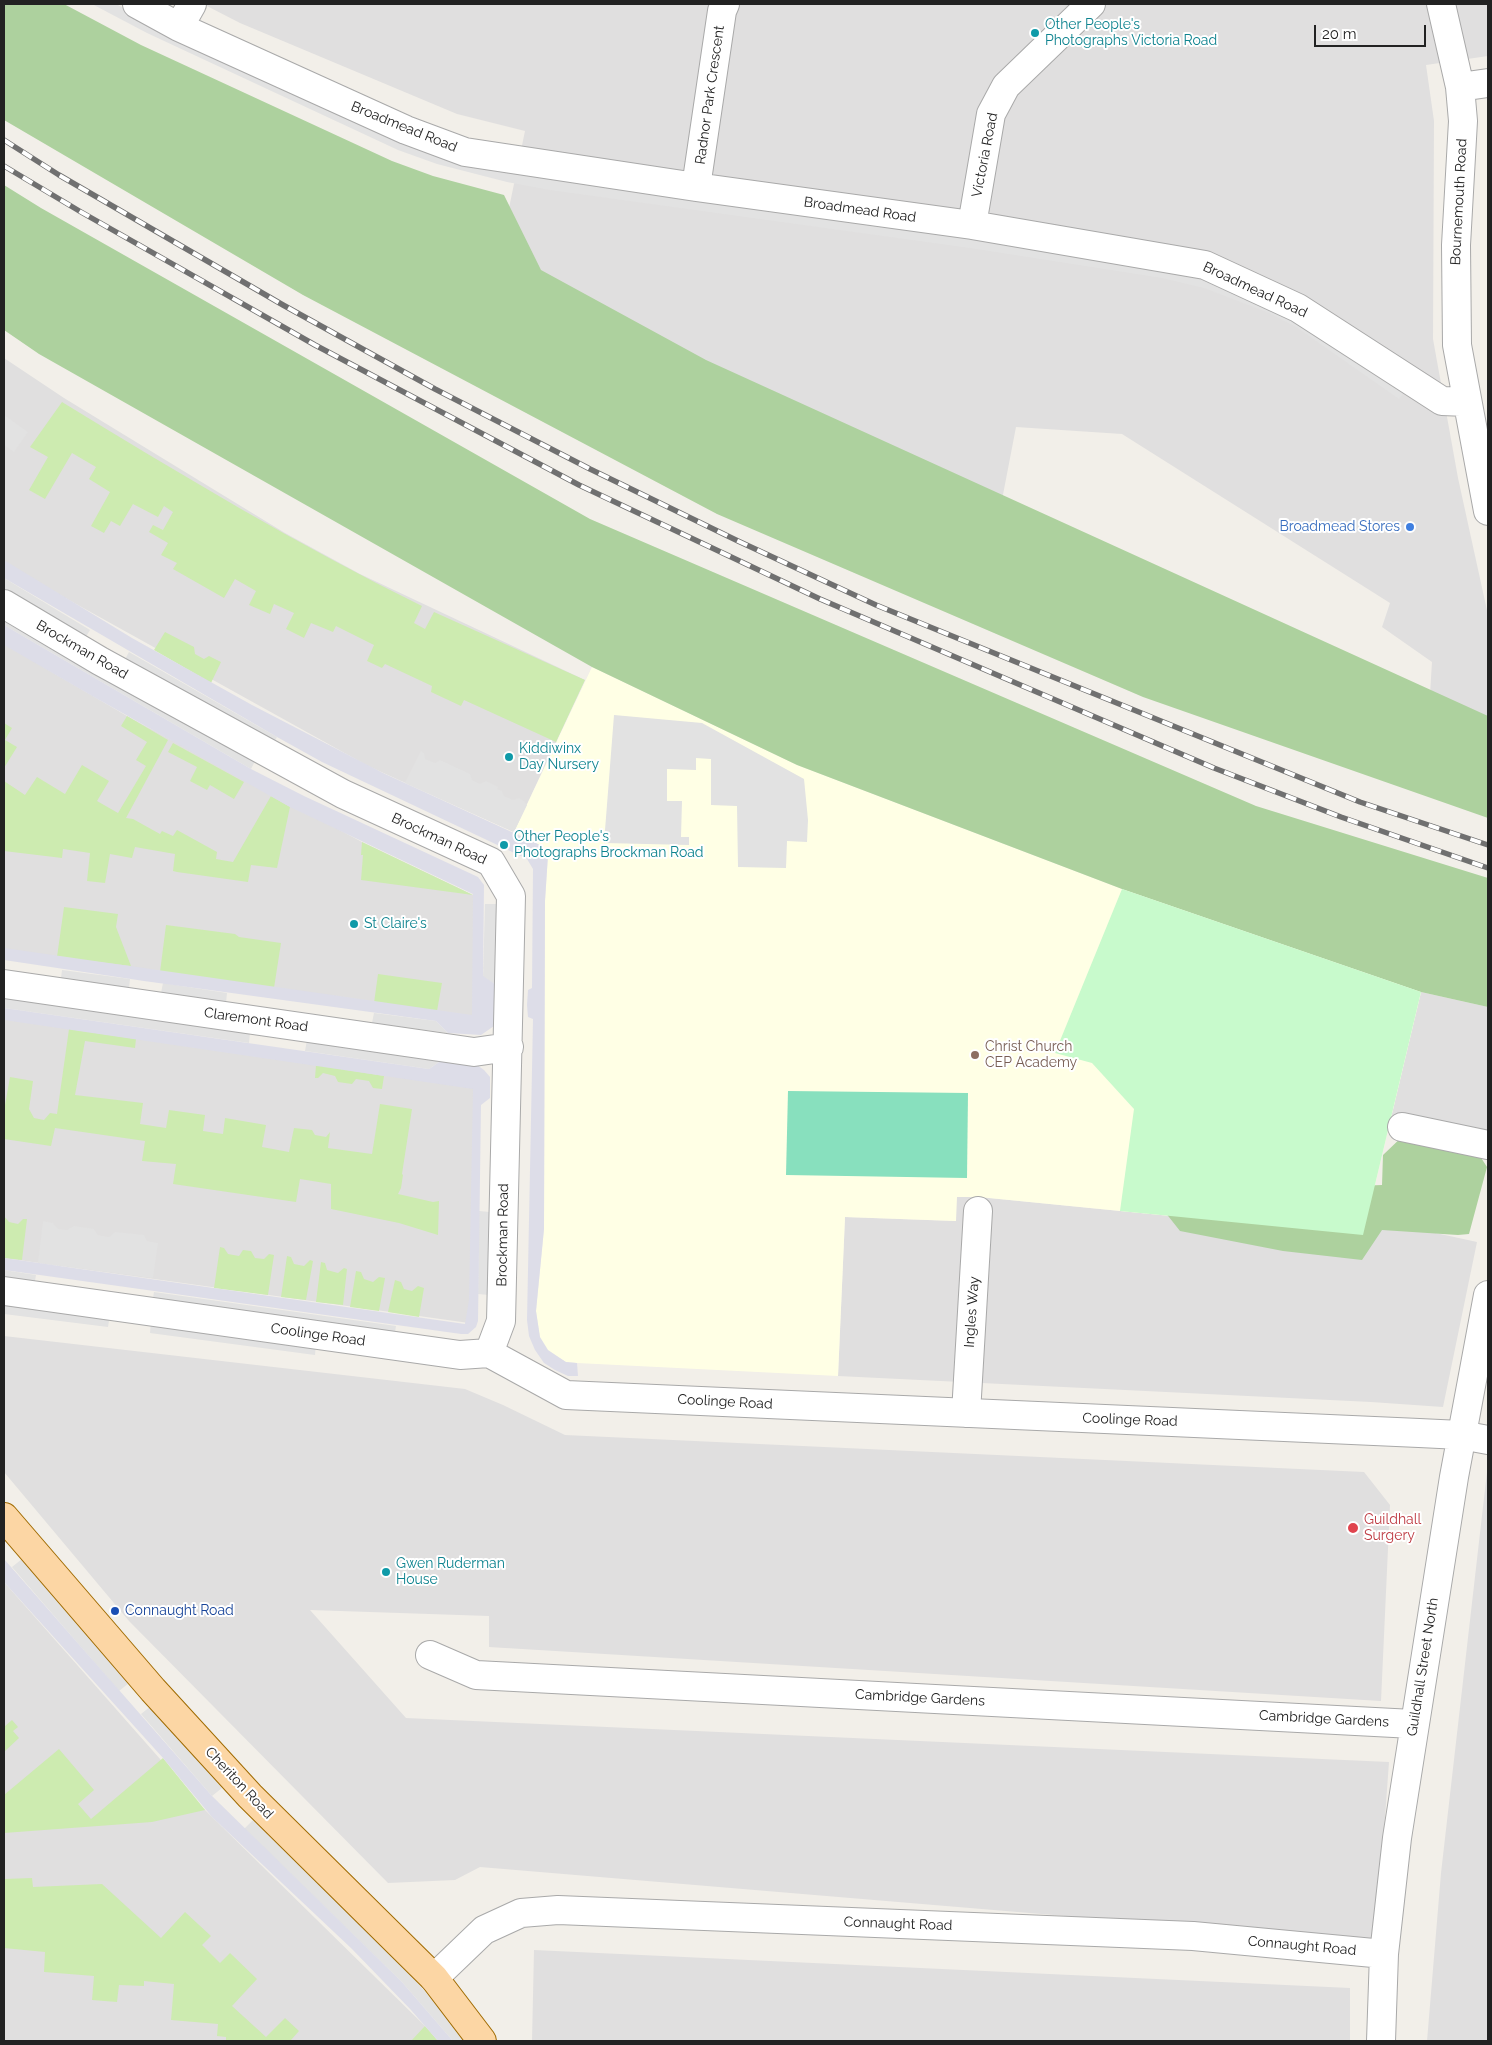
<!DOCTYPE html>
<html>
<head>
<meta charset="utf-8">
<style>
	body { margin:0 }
	#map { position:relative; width:1492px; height:2045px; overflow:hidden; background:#f2efe9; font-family:Raleway,sans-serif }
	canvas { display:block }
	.frame { position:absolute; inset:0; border:5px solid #222; pointer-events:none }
	.scale { position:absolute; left:1314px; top:25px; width:112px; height:22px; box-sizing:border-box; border:2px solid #222; border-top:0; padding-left:6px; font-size:15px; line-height:18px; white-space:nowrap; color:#222; -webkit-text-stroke:4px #fff; paint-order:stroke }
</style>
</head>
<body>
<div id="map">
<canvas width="1492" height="2045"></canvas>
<div class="frame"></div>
<div class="scale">20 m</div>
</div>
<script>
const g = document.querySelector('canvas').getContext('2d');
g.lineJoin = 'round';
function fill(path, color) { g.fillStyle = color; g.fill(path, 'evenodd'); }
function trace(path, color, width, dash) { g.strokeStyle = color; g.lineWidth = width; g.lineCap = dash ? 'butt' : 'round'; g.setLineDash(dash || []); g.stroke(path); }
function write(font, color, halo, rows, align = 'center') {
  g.font = font + ' Raleway,sans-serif'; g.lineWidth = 4; g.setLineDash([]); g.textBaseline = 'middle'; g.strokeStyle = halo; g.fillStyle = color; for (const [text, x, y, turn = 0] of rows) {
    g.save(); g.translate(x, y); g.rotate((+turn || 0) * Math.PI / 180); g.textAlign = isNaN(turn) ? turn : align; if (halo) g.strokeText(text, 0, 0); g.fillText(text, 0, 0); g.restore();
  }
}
const residential = new Path2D(`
	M 203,4 L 1488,4 L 1488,56 L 1426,65 L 1434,121 L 1433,339 L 1458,478 L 1488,615 L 1488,723 L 1430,695 L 1432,662 L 1382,627 L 1390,603 L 1122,434 L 1016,427 L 1001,505 L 498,261 L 525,131 L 457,114 L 240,23 Z
	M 4,358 L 64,398 L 285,533 L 360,574 L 585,680 L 514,832 L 368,766 L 4,564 Z
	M 4,644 L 127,716 L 362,842 L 473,895 L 476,1019 L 4,949 Z
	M 1421,992 L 1488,1007 L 1488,1141 L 1391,1118 Z
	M 4,1019 L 479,1089 L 469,1323 L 4,1258 Z
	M 956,1197 L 979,1197 L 1363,1235 L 1367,1218 L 1477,1242 L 1443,1407 L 1371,1402 L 838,1376 L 845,1217 L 955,1221 Z
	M 4,1336 L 465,1389 L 503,1405 L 565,1435 L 1364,1472 L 1390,1505 L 1381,1701 L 489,1647 L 489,1616 L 310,1610 L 406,1718 L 1389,1762 L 1376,1942 L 480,1867 L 455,1880 L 388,1883 L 129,1621 L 4,1472 Z
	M 1487,1472 L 1488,1473 L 1488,2041 L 1427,2041 L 1441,1873 Z
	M 4,1582 L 205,1810 L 425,2026 L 438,2041 L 4,2041 Z
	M 534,1950 L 1350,1988 L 1350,2041 L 532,2041 Z`);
const education = new Path2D(`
	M 592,667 L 797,765 L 1122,889 L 1421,992 L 1363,1235 L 979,1197 L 957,1197 L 956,1221 L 845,1217 L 838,1376 L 577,1363 L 566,1362 L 548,1351 L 540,1338 L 536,1311 L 544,1229 L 545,901 L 548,855 L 540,845 L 514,832 Z`);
const grass = new Path2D(`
	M 62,402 C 180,474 298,545 422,606 L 414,623 L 425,629 L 434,612 L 585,680 L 556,742 L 464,700 L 461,706 L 431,692 L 432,686 L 385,664 L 382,668 L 367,661 L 374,645 L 336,626 L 333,632 L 311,623 L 304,638 L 286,629 L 294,613 L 274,604 L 270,614 L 249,605 L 256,591 L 235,579 L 224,598 L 173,569 L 177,563 L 161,555 L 168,543 L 149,532 L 153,525 L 163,530 L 173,512 L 164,506 L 158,517 L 133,504 L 120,526 L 111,521 L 104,533 L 91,526 L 110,492 L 89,479 L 96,467 L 72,453 L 45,499 L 29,490 L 48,457 L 30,447 Z
	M 165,632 L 194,647 L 195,654 L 204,659 L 209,656 L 221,662 L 211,683 L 154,650 Z
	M 127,716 L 168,740 L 126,818 L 133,819 L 160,834 L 162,831 L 173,836 L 177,830 L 217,852 L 216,859 L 233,862 L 271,796 L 290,807 L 277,868 L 251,865 L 248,882 L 177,872 L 173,871 L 175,854 L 135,847 L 132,858 L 110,854 L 105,883 L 87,881 L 90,853 L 63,849 L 62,858 L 4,851 L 4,781 L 25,795 L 37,777 L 65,794 L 82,765 L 109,781 L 97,801 L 118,813 L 146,766 L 136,760 L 147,742 L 121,726 Z
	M 4,723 L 12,728 L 5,740 L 17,747 L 4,768 Z
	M 173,743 L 244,782 L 234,799 L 210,785 L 207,790 L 190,781 L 197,767 L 168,752 Z
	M 362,842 L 473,895 L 361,880 L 363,855 L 361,855 Z
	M 64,907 L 118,914 L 116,927 L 131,966 L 57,957 Z
	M 166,925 L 235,934 L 239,937 L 281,943 L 274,988 L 160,972 Z
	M 378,974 L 442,983 L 437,1011 L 374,1003 Z
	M 69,1029 L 136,1039 L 135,1048 L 85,1041 L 75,1095 L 143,1103 L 140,1124 L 166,1128 L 169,1110 L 205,1115 L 203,1131 L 223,1134 L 225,1118 L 266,1125 L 262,1147 L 289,1152 L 294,1128 L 312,1130 L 315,1135 L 326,1137 L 330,1132 L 328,1148 L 372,1154 L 380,1104 L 412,1109 L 402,1174 L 403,1175 L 401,1188 L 398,1194 L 433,1202 L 439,1201 L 438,1235 L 399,1223 L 331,1209 L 331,1184 L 300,1179 L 296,1202 L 173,1184 L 176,1164 L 142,1161 L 145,1141 L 55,1128 L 51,1146 L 4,1139 L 4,1105 L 5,1105 L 10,1077 L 33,1081 L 29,1109 L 34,1118 L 44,1120 L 50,1113 L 57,1114 Z
	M 316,1065 L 384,1076 L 382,1089 L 373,1088 L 369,1081 L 356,1079 L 352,1084 L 338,1082 L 335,1076 L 323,1073 L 318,1078 L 315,1078 Z
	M 4,1216 L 9,1222 L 18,1224 L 23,1219 L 27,1219 L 22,1260 L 4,1258 Z
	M 220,1247 L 224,1248 L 228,1254 L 239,1256 L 243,1250 L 251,1251 L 255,1258 L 264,1259 L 269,1254 L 274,1255 L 268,1295 L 214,1288 Z
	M 287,1256 L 291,1257 L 294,1264 L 304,1266 L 310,1260 L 313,1261 L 306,1300 L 281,1297 Z
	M 321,1262 L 325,1263 L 327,1270 L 338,1273 L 344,1268 L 347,1269 L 343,1305 L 316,1302 Z
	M 356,1271 L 361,1272 L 364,1279 L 373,1282 L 379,1277 L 385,1278 L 379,1311 L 350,1307 Z
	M 395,1280 L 401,1282 L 404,1289 L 412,1291 L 418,1286 L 424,1288 L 419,1317 L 388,1312 Z
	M 12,1720 L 18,1727 L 13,1731 L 19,1738 L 4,1752 L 4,1727 Z
	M 59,1749 L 94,1790 L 78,1804 L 91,1819 L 163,1758 L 205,1810 L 152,1822 L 4,1833 L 4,1795 Z
	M 32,1878 L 33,1887 L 102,1884 L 161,1938 L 185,1912 L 211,1936 L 202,1945 L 220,1963 L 230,1953 L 257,1979 L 232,2006 L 266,2037 L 285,2018 L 299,2031 L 291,2040 L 292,2041 L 226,2041 L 226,2037 L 217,2036 L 218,2024 L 171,2020 L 174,1984 L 144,1981 L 144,1986 L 119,1985 L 117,2002 L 92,2000 L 94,1976 L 44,1972 L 45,1952 L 4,1948 L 4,1879 Z
	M 425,2026 L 438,2041 L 412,2040 Z`);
const forest = new Path2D(`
	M 4,4 L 64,4 L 141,45 L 392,161 L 433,176 L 504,195 L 541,270 L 706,360 L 1488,716 L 1488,818 L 1143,697 L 717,514 L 303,295 L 4,120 Z
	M 4,185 L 41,208 L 590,519 L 1256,806 L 1488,878 L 1488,1007 L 1421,992 L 1122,889 L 797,765 L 592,667 L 39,354 L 4,330 Z
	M 1406,1133 L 1476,1150 L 1487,1167 L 1469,1234 L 1458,1235 L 1382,1230 L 1362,1260 L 1283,1251 L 1180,1231 L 1165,1212 L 1354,1186 L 1382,1185 L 1383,1155 Z`);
const park = new Path2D(`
	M 1122,889 L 1421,992 L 1363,1235 L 1120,1211 L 1134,1109 L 1092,1063 L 1055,1053 Z`);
const pitch = new Path2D(`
	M 788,1091 L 968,1093 L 967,1178 L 786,1175 Z`);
const parking = new Path2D(`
	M 92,4 L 116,4 L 152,23 L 403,138 L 812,212 L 1183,270 L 1244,288 L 1406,390 L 1399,399 L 1296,327 L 1269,313 L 1204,288 L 1162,278 L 970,248 L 550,190 L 507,182 L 437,164 L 398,150 L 147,33 Z
	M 4,415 L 28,432 L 14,452 L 4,445 Z
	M 4,578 L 90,630 L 84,640 L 4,593 Z
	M 4,612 L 256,759 L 251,769 L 4,625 Z
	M 129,652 L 277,737 L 271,748 L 123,663 Z
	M 614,715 L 702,723 L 804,779 L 808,820 L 807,842 L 787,841 L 786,868 L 738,867 L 737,806 L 711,805 L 711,759 L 696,758 L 696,770 L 667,769 L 667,801 L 682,801 L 681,837 L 689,837 L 689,845 L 604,843 Z
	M 421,751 L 424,753 L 425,759 L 435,763 L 440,760 L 470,774 L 472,780 L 480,784 L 486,781 L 498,787 L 497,789 L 502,791 L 504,796 L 513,800 L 519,798 L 524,801 L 527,805 L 514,832 L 405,783 Z
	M 485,904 L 500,904 L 498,986 L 483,977 Z
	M 62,970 L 130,979 L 129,988 L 61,978 Z
	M 163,983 L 227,993 L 226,1003 L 161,993 Z
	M 4,997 L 250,1033 L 249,1043 L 4,1008 Z
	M 374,1013 L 436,1021 L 448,1033 L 372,1023 Z
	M 307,1040 L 442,1060 L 429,1069 L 305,1051 Z
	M 479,1211 L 490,1212 L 489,1295 L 478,1294 Z
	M 43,1221 L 53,1223 L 58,1229 L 67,1230 L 74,1226 L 94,1229 L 98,1235 L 109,1237 L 115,1232 L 144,1235 L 147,1241 L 158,1243 L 153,1278 L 38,1263 Z
	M 4,1270 L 36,1275 L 34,1287 L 4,1283 Z
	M 154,1292 L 396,1326 L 394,1338 L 152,1304 Z
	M 4,1300 L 110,1314 L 108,1327 L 4,1314 Z
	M 151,1321 L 316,1343 L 315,1355 L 150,1333 Z
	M 22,1559 L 129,1683 L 119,1691 L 12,1567 Z
	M 151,1706 L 222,1788 L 212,1796 L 141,1714 Z
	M 253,1820 L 410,1974 L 467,2041 L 453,2041 L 402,1982 L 244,1829 Z`);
const plaza = new Path2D(`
	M 4,560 L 132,638 L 252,705 L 383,773 L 540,845 L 548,855 L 545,901 L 544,1229 L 536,1311 L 540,1337 L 548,1350 L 566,1362 L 577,1363 L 578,1376 L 568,1376 L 555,1370 L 544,1363 L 535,1350 L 529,1336 L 527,1320 L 533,1019 L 528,1017 L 527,1005 L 528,990 L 532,988 L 533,869 L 527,859 L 322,762 L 277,737 L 4,578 Z
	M 4,625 L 251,769 L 304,796 L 478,877 L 484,885 L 483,976 L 498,986 L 497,1019 L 494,1026 L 481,1035 L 448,1033 L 436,1021 L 144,981 L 4,960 L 4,948 L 472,1015 L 473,894 L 290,807 L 94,697 L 4,645 Z
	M 4,1008 L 429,1069 L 442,1060 L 477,1065 L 484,1070 L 490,1077 L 490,1098 L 481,1105 L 478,1321 L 476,1327 L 468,1334 L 461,1334 L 4,1270 L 4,1258 L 465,1324 L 469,1300 L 473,1089 L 4,1020 Z
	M 4,1559 L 212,1796 L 402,1982 L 453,2041 L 438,2041 L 411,2010 L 352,1949 L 212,1817 L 163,1758 L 4,1582 Z`);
const minor = new Path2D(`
	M 137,4 L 179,27 L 406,130 L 465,152 L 696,187 L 972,225 L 1205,265 L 1298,308 L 1442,401 L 1467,402
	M 1441,4 L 1460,87 L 1463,121 L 1456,245 L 1457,345 L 1488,511
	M 179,27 L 192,4
	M 1460,87 L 1488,83
	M 696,187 L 722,11 L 725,4
	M 972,225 L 991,114 L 1006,86 L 1091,4
	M 4,604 L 100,661 L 343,794 L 491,862 L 511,896 L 501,1321 L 489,1353
	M 4,984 L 474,1052 L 509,1047
	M 1402,1127 L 1488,1145
	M 4,1291 L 460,1355 L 489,1353 L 566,1395 L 1419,1433 L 1461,1435 L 1488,1440
	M 966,1413 L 978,1211
	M 430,1655 L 476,1675 L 1413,1724
	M 434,1978 L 484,1930 L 521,1913 L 558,1910 L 1193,1936 L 1384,1954
	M 1381,2041 L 1384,1954 L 1397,1838 L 1454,1477 L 1488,1295`);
const primary = new Path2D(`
	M 4,1517 L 153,1690 L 250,1796 L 434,1978 L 482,2041`);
const rail = new Path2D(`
	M 4,140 L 59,175 L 283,305 L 435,389 L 590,469 L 738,541 L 876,605 L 1360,802 L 1488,845
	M 4,166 L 81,212 L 315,345 L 579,485 L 820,599 L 1214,768 L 1341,817 L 1488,868`);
const markers = [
	[1035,33,5,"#0f9aa8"],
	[1410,527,5,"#3f7fe0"],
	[509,757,5,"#0f9aa8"],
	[504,845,5,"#0f9aa8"],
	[354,924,5,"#0f9aa8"],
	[975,1055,5,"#8d6e63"],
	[1353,1528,6,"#e0444e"],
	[386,1572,5,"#0f9aa8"],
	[115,1611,5,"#1a4fb4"]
];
const cultureNames = [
	["Other People's",1045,25],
	["Photographs Victoria Road",1045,41],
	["Kiddiwinx",519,749],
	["Day Nursery",519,765],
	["Other People's",514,837],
	["Photographs Brockman Road",514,853],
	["St Claire's",364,924],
	["Gwen Ruderman",396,1564],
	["House",396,1580]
];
const streetNames = [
	["Radnor Park Crescent",710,95,-82],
	["Broadmead Road",404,127,22],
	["Victoria Road",985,155,-79],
	["Bournemouth Road",1459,202,-87],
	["Broadmead Road",860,210,8],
	["Broadmead Road",1255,290,25],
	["Brockman Road",82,650,30],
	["Brockman Road",439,839,25],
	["Claremont Road",256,1020,8],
	["Brockman Road",503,1235,-89],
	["Ingles Way",972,1312,-86],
	["Coolinge Road",318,1335,8],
	["Coolinge Road",725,1402,3],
	["Coolinge Road",1130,1420,2],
	["Guildhall Street North",1423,1667,-81],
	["Cambridge Gardens",920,1698,3],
	["Cambridge Gardens",1324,1719,3],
	["Cheriton Road",239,1783,47],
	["Connaught Road",898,1924,2],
	["Connaught Road",1302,1946,5]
];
const shopNames = [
	["Broadmead Stores",1400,527]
];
const educationNames = [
	["Christ Church",985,1047],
	["CEP Academy",985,1063]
];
const healthNames = [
	["Guildhall",1364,1520],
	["Surgery",1364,1536]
];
const transitNames = [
	["Connaught Road",125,1611]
];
fill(residential, '#e0dfdf');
fill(education, '#ffffe5');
fill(grass, '#cdebb0');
fill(forest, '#add19e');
fill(park, '#c8facc');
fill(pitch, '#88e0be');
fill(parking, '#e2e2e2');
fill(plaza, '#dddde8');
trace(minor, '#a9a9a9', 30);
trace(primary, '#a06b00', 30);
trace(minor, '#fff', 28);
trace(primary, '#fcd6a4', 28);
trace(rail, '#707070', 5.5);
trace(rail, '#fff', 4, [11]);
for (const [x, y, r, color] of markers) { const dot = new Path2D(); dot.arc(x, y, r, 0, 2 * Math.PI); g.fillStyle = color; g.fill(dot); trace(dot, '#fff', 2); }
write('14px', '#0d838f', '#fff', cultureNames, 'left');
write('14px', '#222', '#fff', streetNames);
write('14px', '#366cbe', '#fff', shopNames, 'right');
write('14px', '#785e54', '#fff', educationNames, 'left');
write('14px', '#be3a42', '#fff', healthNames, 'left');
write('14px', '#164399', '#fff', transitNames, 'left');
</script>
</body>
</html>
